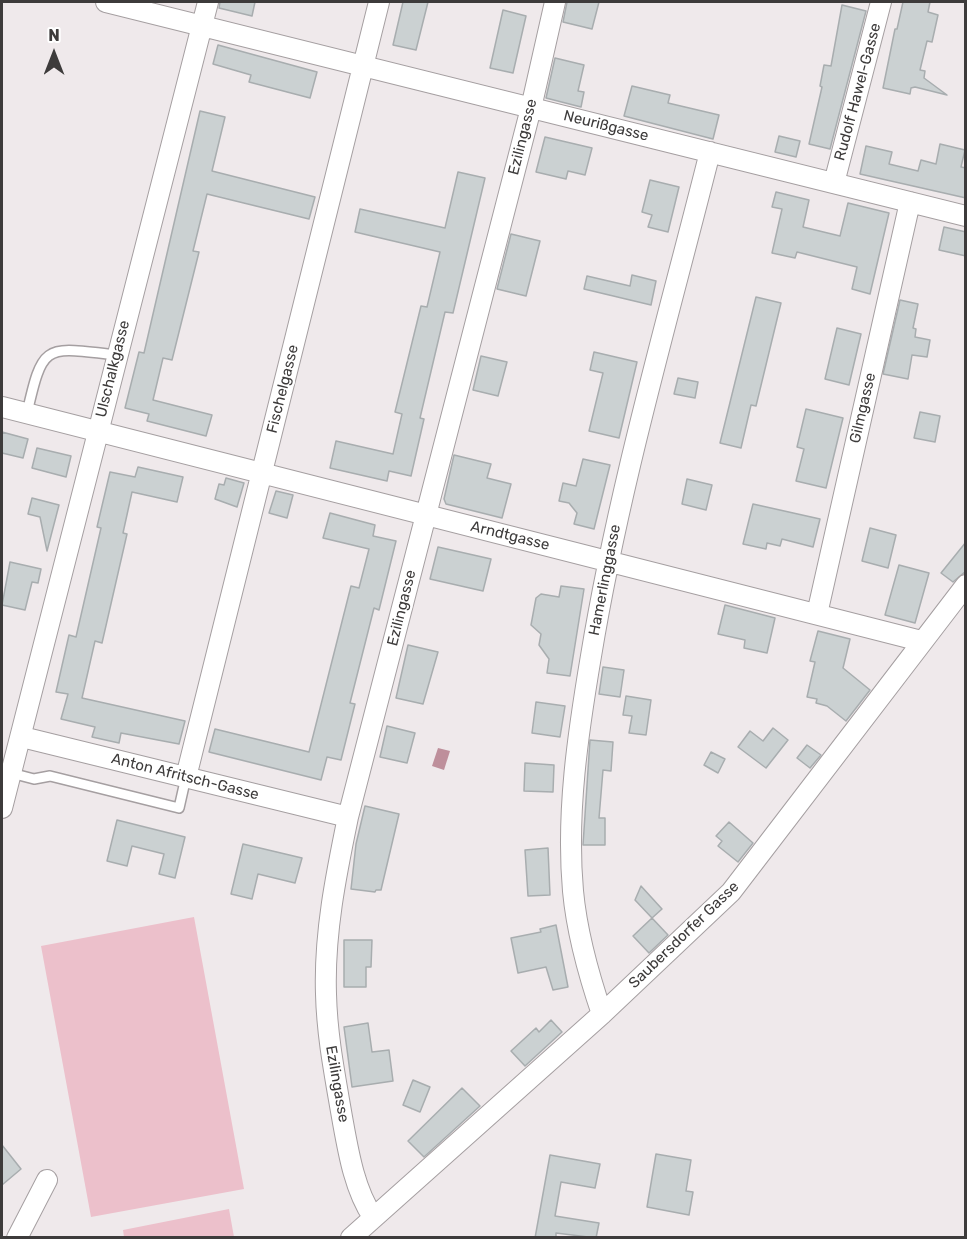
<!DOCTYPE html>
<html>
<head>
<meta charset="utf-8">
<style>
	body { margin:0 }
	#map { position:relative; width:967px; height:1239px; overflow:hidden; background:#efe9eb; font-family:Rubik,sans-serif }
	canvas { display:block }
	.frame { position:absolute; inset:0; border:3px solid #3d3b3b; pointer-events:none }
	.north { position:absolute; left:24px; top:24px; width:60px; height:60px; -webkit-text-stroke:4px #fff; paint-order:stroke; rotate:0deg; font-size:16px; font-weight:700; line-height:24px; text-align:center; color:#3d3b3b }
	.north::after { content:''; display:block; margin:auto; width:21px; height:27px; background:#3d3b3b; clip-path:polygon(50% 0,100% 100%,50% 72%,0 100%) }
</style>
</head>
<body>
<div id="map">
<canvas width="967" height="1239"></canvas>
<div class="frame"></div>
<div class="north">N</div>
</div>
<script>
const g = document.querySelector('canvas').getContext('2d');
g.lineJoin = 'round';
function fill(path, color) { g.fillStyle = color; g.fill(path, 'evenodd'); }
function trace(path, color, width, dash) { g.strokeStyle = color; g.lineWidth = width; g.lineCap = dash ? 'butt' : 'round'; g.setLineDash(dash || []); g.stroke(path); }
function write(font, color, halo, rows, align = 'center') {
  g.font = font + ' Rubik,sans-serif'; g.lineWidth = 4.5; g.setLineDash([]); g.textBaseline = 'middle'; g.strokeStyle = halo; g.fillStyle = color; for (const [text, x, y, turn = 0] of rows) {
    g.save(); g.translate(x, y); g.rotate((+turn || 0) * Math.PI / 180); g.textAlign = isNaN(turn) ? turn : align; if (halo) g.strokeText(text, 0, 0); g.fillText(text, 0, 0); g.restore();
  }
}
const green = new Path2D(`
	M 194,917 L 244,1189 L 91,1217 L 41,946 Z
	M 229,1209 L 234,1237 L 124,1237 L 123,1230 Z`);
const water = new Path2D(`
	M 438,748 L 450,751 L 444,770 L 432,766 Z`);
const building = new Path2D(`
	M 220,2 L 255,2 L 252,16 L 219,8 Z
	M 403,2 L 428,2 L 416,50 L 393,45 Z
	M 567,2 L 599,2 L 592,29 L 563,22 Z
	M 903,2 L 930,2 L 928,12 L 938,15 L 932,42 L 927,41 L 920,70 L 925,71 L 924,78 L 947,95 L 915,87 L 911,88 L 910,94 L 883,88 L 895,29 L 897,29 Z
	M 842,5 L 866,11 L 830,149 L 809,144 L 822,87 L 820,86 L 824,65 L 831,66 Z
	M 503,10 L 526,16 L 513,73 L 490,68 Z
	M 218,45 L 317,72 L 310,98 L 249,82 L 251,75 L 213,64 Z
	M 555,58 L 584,65 L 578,91 L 584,92 L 581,107 L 546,98 Z
	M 632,86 L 670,95 L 668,103 L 719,115 L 713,139 L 624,116 Z
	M 200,111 L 225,117 L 212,171 L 315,197 L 309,219 L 207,194 L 193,251 L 199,252 L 172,360 L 163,358 L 153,400 L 212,415 L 206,436 L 147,421 L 149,414 L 125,408 L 139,352 L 144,353 Z
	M 779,136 L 800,141 L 796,157 L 775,152 Z
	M 545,137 L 592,148 L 585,175 L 568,171 L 566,179 L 536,172 Z
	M 940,144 L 965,150 L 961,167 L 966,168 L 966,198 L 860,174 L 866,146 L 892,152 L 889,164 L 918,171 L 921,160 L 936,164 Z
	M 458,172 L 485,178 L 453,313 L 445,312 L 420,418 L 424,419 L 411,476 L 389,471 L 387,481 L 330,468 L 336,441 L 393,454 L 402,414 L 395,412 L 421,306 L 427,307 L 440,252 L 355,232 L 360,209 L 445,228 Z
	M 650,180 L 679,187 L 668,232 L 648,227 L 652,215 L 642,212 Z
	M 776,192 L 809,200 L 803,227 L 840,236 L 848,203 L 889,213 L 870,294 L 852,289 L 857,267 L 797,252 L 795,258 L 772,253 L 782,209 L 772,207 Z
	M 944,227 L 966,232 L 966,256 L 939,250 Z
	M 511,234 L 540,241 L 526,296 L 497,289 Z
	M 632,275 L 656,281 L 651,305 L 584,289 L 587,276 L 630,286 Z
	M 756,297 L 781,303 L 756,406 L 751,405 L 741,448 L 720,443 Z
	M 900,300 L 918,304 L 913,328 L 916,329 L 915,337 L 930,340 L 927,357 L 912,355 L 908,379 L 883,374 Z
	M 837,328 L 861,334 L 849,385 L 825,379 Z
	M 594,352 L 637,362 L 619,438 L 589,431 L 603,373 L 590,370 Z
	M 481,356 L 507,362 L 498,396 L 473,390 Z
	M 678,378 L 698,382 L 695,398 L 674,394 Z
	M 806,409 L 843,418 L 826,488 L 796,481 L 804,449 L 797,447 Z
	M 920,412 L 940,416 L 935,442 L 914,438 Z
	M 2,432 L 28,439 L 23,458 L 2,453 Z
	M 37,448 L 71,456 L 66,477 L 32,468 Z
	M 454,455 L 491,464 L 487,478 L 511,484 L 502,518 L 446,504 L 444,499 Z
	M 583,459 L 610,465 L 594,529 L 574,524 L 577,513 L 569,503 L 559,501 L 563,483 L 576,486 Z
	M 138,467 L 183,477 L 177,502 L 132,492 L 123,533 L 127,534 L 102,643 L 95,641 L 82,698 L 185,721 L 179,744 L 121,733 L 119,743 L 92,737 L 95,727 L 61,719 L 68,694 L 56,692 L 69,635 L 76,637 L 101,528 L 97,527 L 110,472 L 135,477 Z
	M 226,478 L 244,483 L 237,507 L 215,499 L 219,484 L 224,485 Z
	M 687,479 L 712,485 L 706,510 L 682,504 Z
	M 276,491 L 293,495 L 287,518 L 269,513 Z
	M 32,498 L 59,505 L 47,551 L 40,517 L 28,514 Z
	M 753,504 L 820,519 L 813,547 L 782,539 L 780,546 L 767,543 L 766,549 L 743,544 Z
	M 330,513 L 375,525 L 373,536 L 396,541 L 379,610 L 374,608 L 350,703 L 355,704 L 341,760 L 327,757 L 321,780 L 209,752 L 215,729 L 309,752 L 351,586 L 359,588 L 369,549 L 323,538 Z
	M 870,528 L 896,535 L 888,568 L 862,561 Z
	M 966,542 L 966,571 L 953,582 L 941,573 Z
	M 438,547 L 491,559 L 483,591 L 430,579 Z
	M 10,562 L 41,569 L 38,583 L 32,582 L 25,610 L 2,605 Z
	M 899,565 L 929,573 L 915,623 L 885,615 Z
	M 561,586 L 584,589 L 570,676 L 547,673 L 549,659 L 539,645 L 541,634 L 531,625 L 536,598 L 541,594 L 559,597 Z
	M 725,605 L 775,618 L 767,653 L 744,648 L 745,640 L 718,634 Z
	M 818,631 L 850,639 L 843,668 L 870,690 L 846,721 L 827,706 L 816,703 L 817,699 L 807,697 L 815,662 L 810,661 Z
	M 408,645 L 438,652 L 423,704 L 396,698 Z
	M 603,667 L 624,670 L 620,697 L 599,694 Z
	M 626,696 L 651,700 L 646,735 L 629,733 L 632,716 L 623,715 Z
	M 536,702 L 565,706 L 560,737 L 532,733 Z
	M 387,726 L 415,733 L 407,763 L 380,757 Z
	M 773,728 L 788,740 L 766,768 L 738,747 L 750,731 L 763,741 Z
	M 590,740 L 613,742 L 611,771 L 603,770 L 599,818 L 605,818 L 605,845 L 583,845 Z
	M 807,745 L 821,755 L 810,768 L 797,758 Z
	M 711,752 L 725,759 L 718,773 L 704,765 Z
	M 525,763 L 554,765 L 553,792 L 524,791 Z
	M 365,806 L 399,814 L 381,890 L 376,890 L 375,892 L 351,889 L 356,844 Z
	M 117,820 L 185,837 L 175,878 L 159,874 L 164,854 L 132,846 L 127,866 L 107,861 Z
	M 729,822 L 753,843 L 738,862 L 718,846 L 722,841 L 716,836 Z
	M 243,844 L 302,858 L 295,883 L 258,874 L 252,899 L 231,894 Z
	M 548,848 L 550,895 L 528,896 L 525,850 Z
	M 641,886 L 662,909 L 652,918 L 635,900 Z
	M 652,918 L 668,935 L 649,953 L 633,936 Z
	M 556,925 L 568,987 L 553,990 L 546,967 L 518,973 L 511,938 L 541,932 L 540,929 Z
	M 344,940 L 372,940 L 371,967 L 366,967 L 366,987 L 344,987 Z
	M 551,1020 L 562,1032 L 525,1066 L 511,1051 L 536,1028 L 539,1032 Z
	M 368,1023 L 372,1052 L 389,1050 L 393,1081 L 352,1087 L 344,1027 Z
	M 413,1080 L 430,1087 L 420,1112 L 403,1105 Z
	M 462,1088 L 480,1106 L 424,1157 L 408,1141 Z
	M 2,1145 L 21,1169 L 2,1185 Z
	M 656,1154 L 691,1160 L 686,1191 L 693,1192 L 689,1215 L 647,1207 Z
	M 550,1155 L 600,1164 L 595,1188 L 561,1182 L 555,1216 L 599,1223 L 596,1238 L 556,1233 L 556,1238 L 535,1238 Z`);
const service = new Path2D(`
	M 27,413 C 43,342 45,347 116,355
	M 11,773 L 34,779 L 50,776 L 179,808 L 186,777`);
const minor = new Path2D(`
	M 106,2 L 966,216
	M 834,183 L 881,2
	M 2,407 L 921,641
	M 817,614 L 910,202
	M 22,737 L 348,817
	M 186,777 L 379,2
	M 2,808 L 208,2
	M 602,1014 C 588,973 577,934 573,891 C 566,813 578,733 591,656 C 619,486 668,319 710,152
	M 373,1217 C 354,1189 348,1150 342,1117 C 335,1076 327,1036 326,994 C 324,934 336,875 348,817 L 531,108 L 555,2
	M 17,1238 L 47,1180
	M 351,1238 L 602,1014 L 731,892 L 966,585`);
const streetNames = [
	["Rudolf Hawel-Gasse",858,92,-75],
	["Neurißgasse",606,126,14],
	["Ezilingasse",523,137,-76],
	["Ulschalkgasse",113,369,-76],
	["Fischelgasse",283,389,-76],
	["Gilmgasse",863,408,-77],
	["Arndtgasse",510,536,14],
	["Hamerlinggasse",605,580,-79],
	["Ezilingasse",402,608,-76],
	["Anton Afritsch-Gasse",185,777,14],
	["Saubersdorfer Gasse",684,935,-44],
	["Ezilingasse",337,1084,80]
];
fill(green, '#ecc0cb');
fill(water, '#be8f9b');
fill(building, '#cbd1d2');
trace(building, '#a8adaf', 1.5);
trace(service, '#a59fa1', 12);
trace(minor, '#a59fa1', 22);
trace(service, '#fff', 9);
trace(minor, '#fff', 20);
write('15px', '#3d3b3b', '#fff', streetNames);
</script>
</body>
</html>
